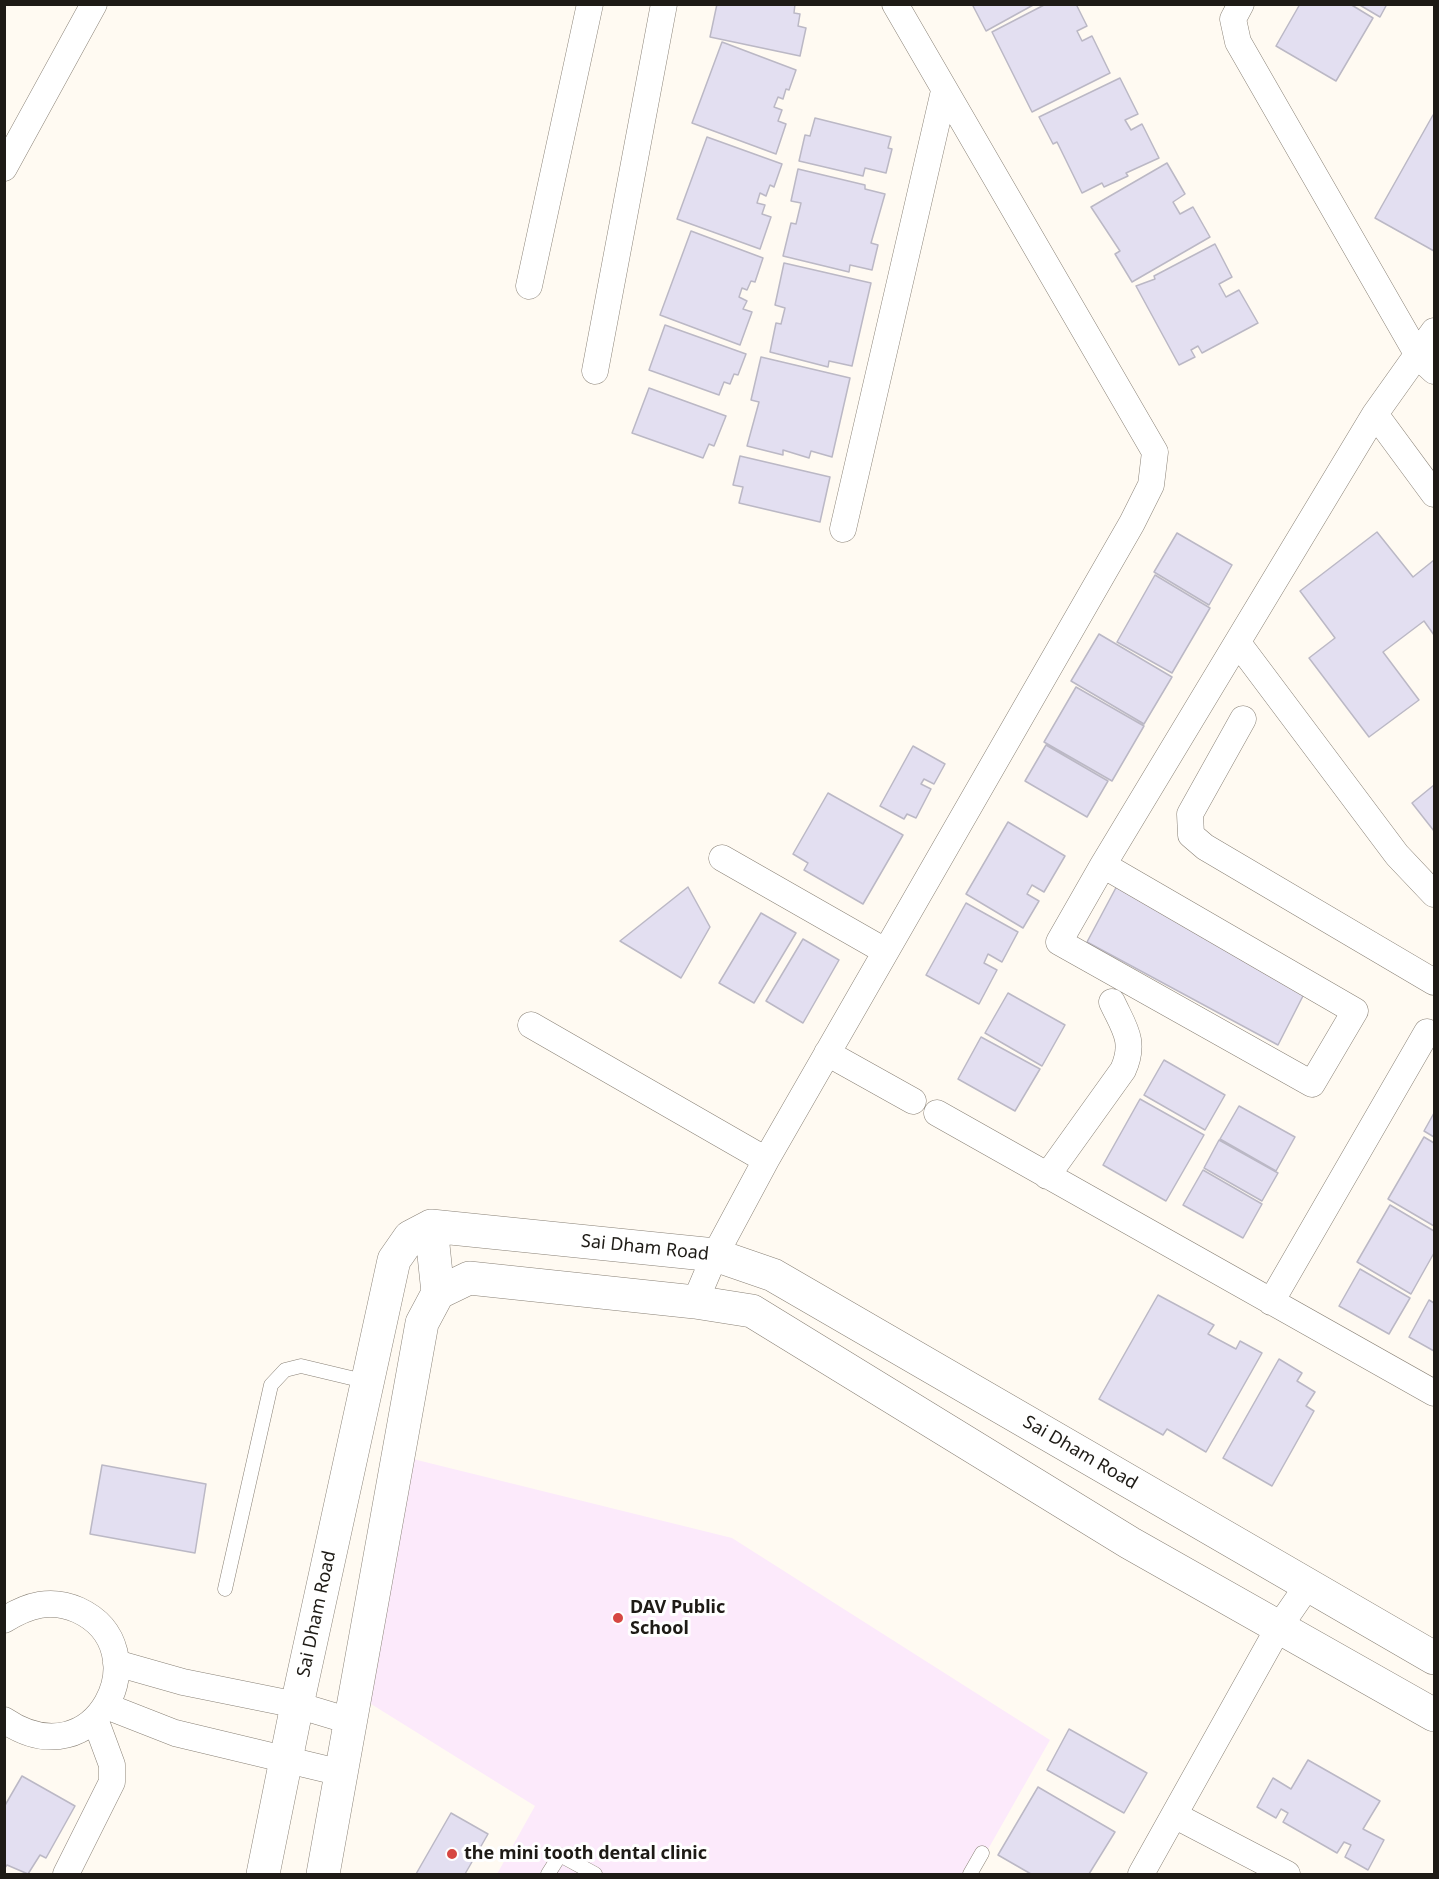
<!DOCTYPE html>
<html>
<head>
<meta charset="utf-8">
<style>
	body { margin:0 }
	#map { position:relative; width:1439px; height:1879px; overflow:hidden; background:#fffaf2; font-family:"Noto Sans",sans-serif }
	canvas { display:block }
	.frame { position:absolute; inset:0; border:6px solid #1e1b16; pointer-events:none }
</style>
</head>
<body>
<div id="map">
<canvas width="1439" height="1879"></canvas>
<div class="frame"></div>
</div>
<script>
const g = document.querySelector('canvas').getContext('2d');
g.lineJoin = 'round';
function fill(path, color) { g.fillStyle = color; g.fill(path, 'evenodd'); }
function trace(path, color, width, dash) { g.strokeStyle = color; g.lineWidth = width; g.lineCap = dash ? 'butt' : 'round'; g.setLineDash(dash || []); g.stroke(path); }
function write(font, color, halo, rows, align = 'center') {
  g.font = font + ' "Noto Sans",sans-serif'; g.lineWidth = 6; g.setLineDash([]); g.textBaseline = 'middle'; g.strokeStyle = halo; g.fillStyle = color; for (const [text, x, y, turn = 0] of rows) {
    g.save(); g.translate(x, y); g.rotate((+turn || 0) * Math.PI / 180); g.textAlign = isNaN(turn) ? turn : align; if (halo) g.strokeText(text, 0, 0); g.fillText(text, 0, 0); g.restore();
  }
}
const education = new Path2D(`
	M 409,1458 L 732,1538 L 1050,1740 L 974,1874 L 497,1874 L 535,1806 L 363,1699 Z`);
const building = new Path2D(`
	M 717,4 L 795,4 L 794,13 L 800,14 L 798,26 L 806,28 L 800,56 L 710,37 Z
	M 972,4 L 1035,4 L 986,31 Z
	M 1046,4 L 1076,4 L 1087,26 L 1077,31 L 1082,41 L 1092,36 L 1110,73 L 1032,112 L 992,32 Z
	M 1300,4 L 1350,4 L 1373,18 L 1336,81 L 1276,46 Z
	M 1358,4 L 1387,4 L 1380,17 Z
	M 722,42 L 796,70 L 789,90 L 786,89 L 783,99 L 778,97 L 774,107 L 782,110 L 778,121 L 786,124 L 776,154 L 692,123 Z
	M 1120,78 L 1138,114 L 1125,120 L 1131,130 L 1142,124 L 1159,158 L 1126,173 L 1128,176 L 1104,187 L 1102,183 L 1082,193 L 1057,142 L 1053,144 L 1039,117 Z
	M 1433,115 L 1434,116 L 1434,251 L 1375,218 Z
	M 815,118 L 891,137 L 888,148 L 892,149 L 886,173 L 865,168 L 863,176 L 799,161 L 805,135 L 810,136 Z
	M 707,137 L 782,164 L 774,187 L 770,185 L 766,196 L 760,193 L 757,203 L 765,205 L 762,214 L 771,217 L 760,249 L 677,219 Z
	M 1167,163 L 1185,194 L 1173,202 L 1180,214 L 1193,207 L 1210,237 L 1132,282 L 1115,254 L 1120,251 L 1091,207 Z
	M 798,169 L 865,185 L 865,189 L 885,194 L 871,243 L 878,245 L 872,270 L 850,265 L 849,272 L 783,256 L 791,223 L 796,224 L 801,203 L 791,201 Z
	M 691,231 L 763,258 L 755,282 L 751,281 L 747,290 L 742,288 L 739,297 L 747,301 L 743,309 L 752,312 L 740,345 L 660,315 Z
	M 1215,244 L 1232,277 L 1219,284 L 1226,297 L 1239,290 L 1258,323 L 1202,353 L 1198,346 L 1191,350 L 1195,357 L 1179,365 L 1136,286 L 1155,279 L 1154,276 Z
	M 784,263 L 871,283 L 852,366 L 829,361 L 828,367 L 770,352 L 776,323 L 781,324 L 785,308 L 775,305 Z
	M 665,325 L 746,354 L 738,375 L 734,374 L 730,384 L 724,382 L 719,395 L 649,370 Z
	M 761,357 L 850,378 L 832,457 L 811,451 L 809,458 L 783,450 L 783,455 L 747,446 L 759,402 L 751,400 Z
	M 649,388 L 726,416 L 714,446 L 709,444 L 703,458 L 632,433 Z
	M 740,456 L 830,477 L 820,522 L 739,503 L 743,487 L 733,485 Z
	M 1377,532 L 1413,577 L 1434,560 L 1434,635 L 1424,621 L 1383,652 L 1419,700 L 1369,737 L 1309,658 L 1335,638 L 1300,591 Z
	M 1177,533 L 1232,565 L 1209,605 L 1154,572 Z
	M 1155,575 L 1210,608 L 1172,673 L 1117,642 Z
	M 1099,634 L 1172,677 L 1144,724 L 1071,681 Z
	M 1076,687 L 1144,726 L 1112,781 L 1044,742 Z
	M 1046,745 L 1108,781 L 1087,817 L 1025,781 Z
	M 913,746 L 945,764 L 934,784 L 924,779 L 921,784 L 931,789 L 916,818 L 907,814 L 904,819 L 880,806 Z
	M 1434,785 L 1434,831 L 1412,803 Z
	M 828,793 L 903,835 L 863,904 L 804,870 L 808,863 L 793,854 Z
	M 1008,822 L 1065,856 L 1044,892 L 1032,885 L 1027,894 L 1039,901 L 1023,928 L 966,894 Z
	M 1119,882 L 1304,994 L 1278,1045 L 1087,942 Z
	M 688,887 L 710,927 L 681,978 L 620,941 Z
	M 966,903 L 1018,932 L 1002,962 L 988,954 L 984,963 L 997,970 L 979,1004 L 926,975 Z
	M 761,913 L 796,933 L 754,1003 L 719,983 Z
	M 803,939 L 839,960 L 803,1023 L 766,1001 Z
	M 1008,993 L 1065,1025 L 1042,1066 L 985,1033 Z
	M 981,1037 L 1040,1069 L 1015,1111 L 958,1079 Z
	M 1164,1060 L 1225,1095 L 1205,1130 L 1144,1095 Z
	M 1140,1099 L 1204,1135 L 1166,1201 L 1103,1165 Z
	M 1239,1106 L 1295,1137 L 1276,1171 L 1220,1139 Z
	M 1434,1113 L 1434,1137 L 1424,1131 Z
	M 1424,1137 L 1434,1143 L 1434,1226 L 1388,1199 Z
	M 1219,1140 L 1278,1173 L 1262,1201 L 1204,1168 Z
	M 1203,1170 L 1262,1204 L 1243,1238 L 1183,1205 Z
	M 1390,1205 L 1434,1231 L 1434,1253 L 1411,1294 L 1357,1262 Z
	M 1360,1269 L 1410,1298 L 1389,1334 L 1339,1306 Z
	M 1158,1295 L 1214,1325 L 1208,1334 L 1236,1349 L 1240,1341 L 1262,1353 L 1206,1452 L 1167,1429 L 1163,1435 L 1099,1399 Z
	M 1429,1300 L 1434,1303 L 1434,1351 L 1409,1337 Z
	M 1279,1359 L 1302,1373 L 1297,1381 L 1315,1392 L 1306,1406 L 1314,1411 L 1272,1486 L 1223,1458 Z
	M 102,1465 L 206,1484 L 195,1553 L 90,1534 Z
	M 1069,1729 L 1147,1773 L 1124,1813 L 1047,1770 Z
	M 1308,1760 L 1380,1801 L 1363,1829 L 1384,1840 L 1368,1870 L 1345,1857 L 1351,1845 L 1344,1842 L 1337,1853 L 1283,1822 L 1288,1813 L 1281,1809 L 1276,1818 L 1257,1807 L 1273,1778 L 1291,1789 Z
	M 22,1776 L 75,1806 L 46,1858 L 40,1855 L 28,1874 L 7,1865 L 4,1869 L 4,1807 Z
	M 1038,1787 L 1115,1832 L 1089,1874 L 1031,1874 L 998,1855 Z
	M 451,1813 L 488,1834 L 465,1874 L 416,1874 Z`);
const lane = new Path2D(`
	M 225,1589 L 271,1385 L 285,1370 L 301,1366 L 368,1382
	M 548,1874 L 560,1855 L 595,1874
	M 970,1874 L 982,1853`);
const street = new Path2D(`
	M 1241,4 L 1233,19 L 1238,42 L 1419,357 L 1434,371
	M 4,168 L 94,4
	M 529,286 L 590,4
	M 595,371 L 664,4
	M 1375,414 L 1434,494
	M 843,529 L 944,91
	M 1238,643 L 1397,855 L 1434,894
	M 1243,719 L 1190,814 L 1191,835 L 1205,847 L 1434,982
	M 722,858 L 885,951
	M 1103,865 L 1355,1011 L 1312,1084 L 1059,942 L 1103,865 L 1375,414 L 1434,331
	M 531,1025 L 766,1160
	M 827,1053 L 913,1101
	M 937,1113 L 1434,1393
	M 1047,1176 L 1123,1070 C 1136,1041 1124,1028 1112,1002
	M 695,1302 L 715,1255 L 766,1160 L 1132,523 L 1151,485 L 1155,452 L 895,4
	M 1271,1302 L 1427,1032
	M 4,1620 C 28,1605 51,1598 78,1610 C 161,1648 97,1783 4,1720
	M 116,1663 L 183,1682 L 297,1705 L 350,1721
	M 106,1706 L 175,1733 L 342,1773
	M 1174,1815 L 1287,1874
	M 66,1874 L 112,1782 L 112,1765 L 95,1719
	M 1141,1874 L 1279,1627 L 1308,1585`);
const secondary = new Path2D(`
	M 431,1226 L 438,1293
	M 263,1874 L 297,1705 L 394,1260 L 410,1237 L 431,1226 L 715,1255 L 773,1275 L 1434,1658
	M 323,1874 L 422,1323 L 438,1293 L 469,1278 L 695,1302 L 752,1311 L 1130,1543 L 1434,1715`);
const markers = [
	[618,1618,6,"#d64742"],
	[452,1854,6,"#d64742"]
];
const streetNames = [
	["Sai Dham Road",645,1248,6],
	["Sai Dham Road",1080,1453,30],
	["Sai Dham Road",317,1614,-78]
];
const poiNames = [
	["DAV Public",630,1608],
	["School",630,1629],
	["the mini tooth dental clinic",464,1854]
];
fill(education, '#fceafb');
fill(building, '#e3dff1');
trace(building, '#bbb8c5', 1.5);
trace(lane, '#898176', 15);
trace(street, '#898176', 27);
trace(secondary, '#898176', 34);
trace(lane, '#fff', 14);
trace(street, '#fff', 26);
trace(secondary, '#fff', 33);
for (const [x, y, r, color] of markers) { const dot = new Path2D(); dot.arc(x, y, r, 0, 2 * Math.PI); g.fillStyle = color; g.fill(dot); trace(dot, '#fff', 2); }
write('18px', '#1e1b16', '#fff', streetNames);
write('bold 18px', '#1e1b16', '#fff', poiNames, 'left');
</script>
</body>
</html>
